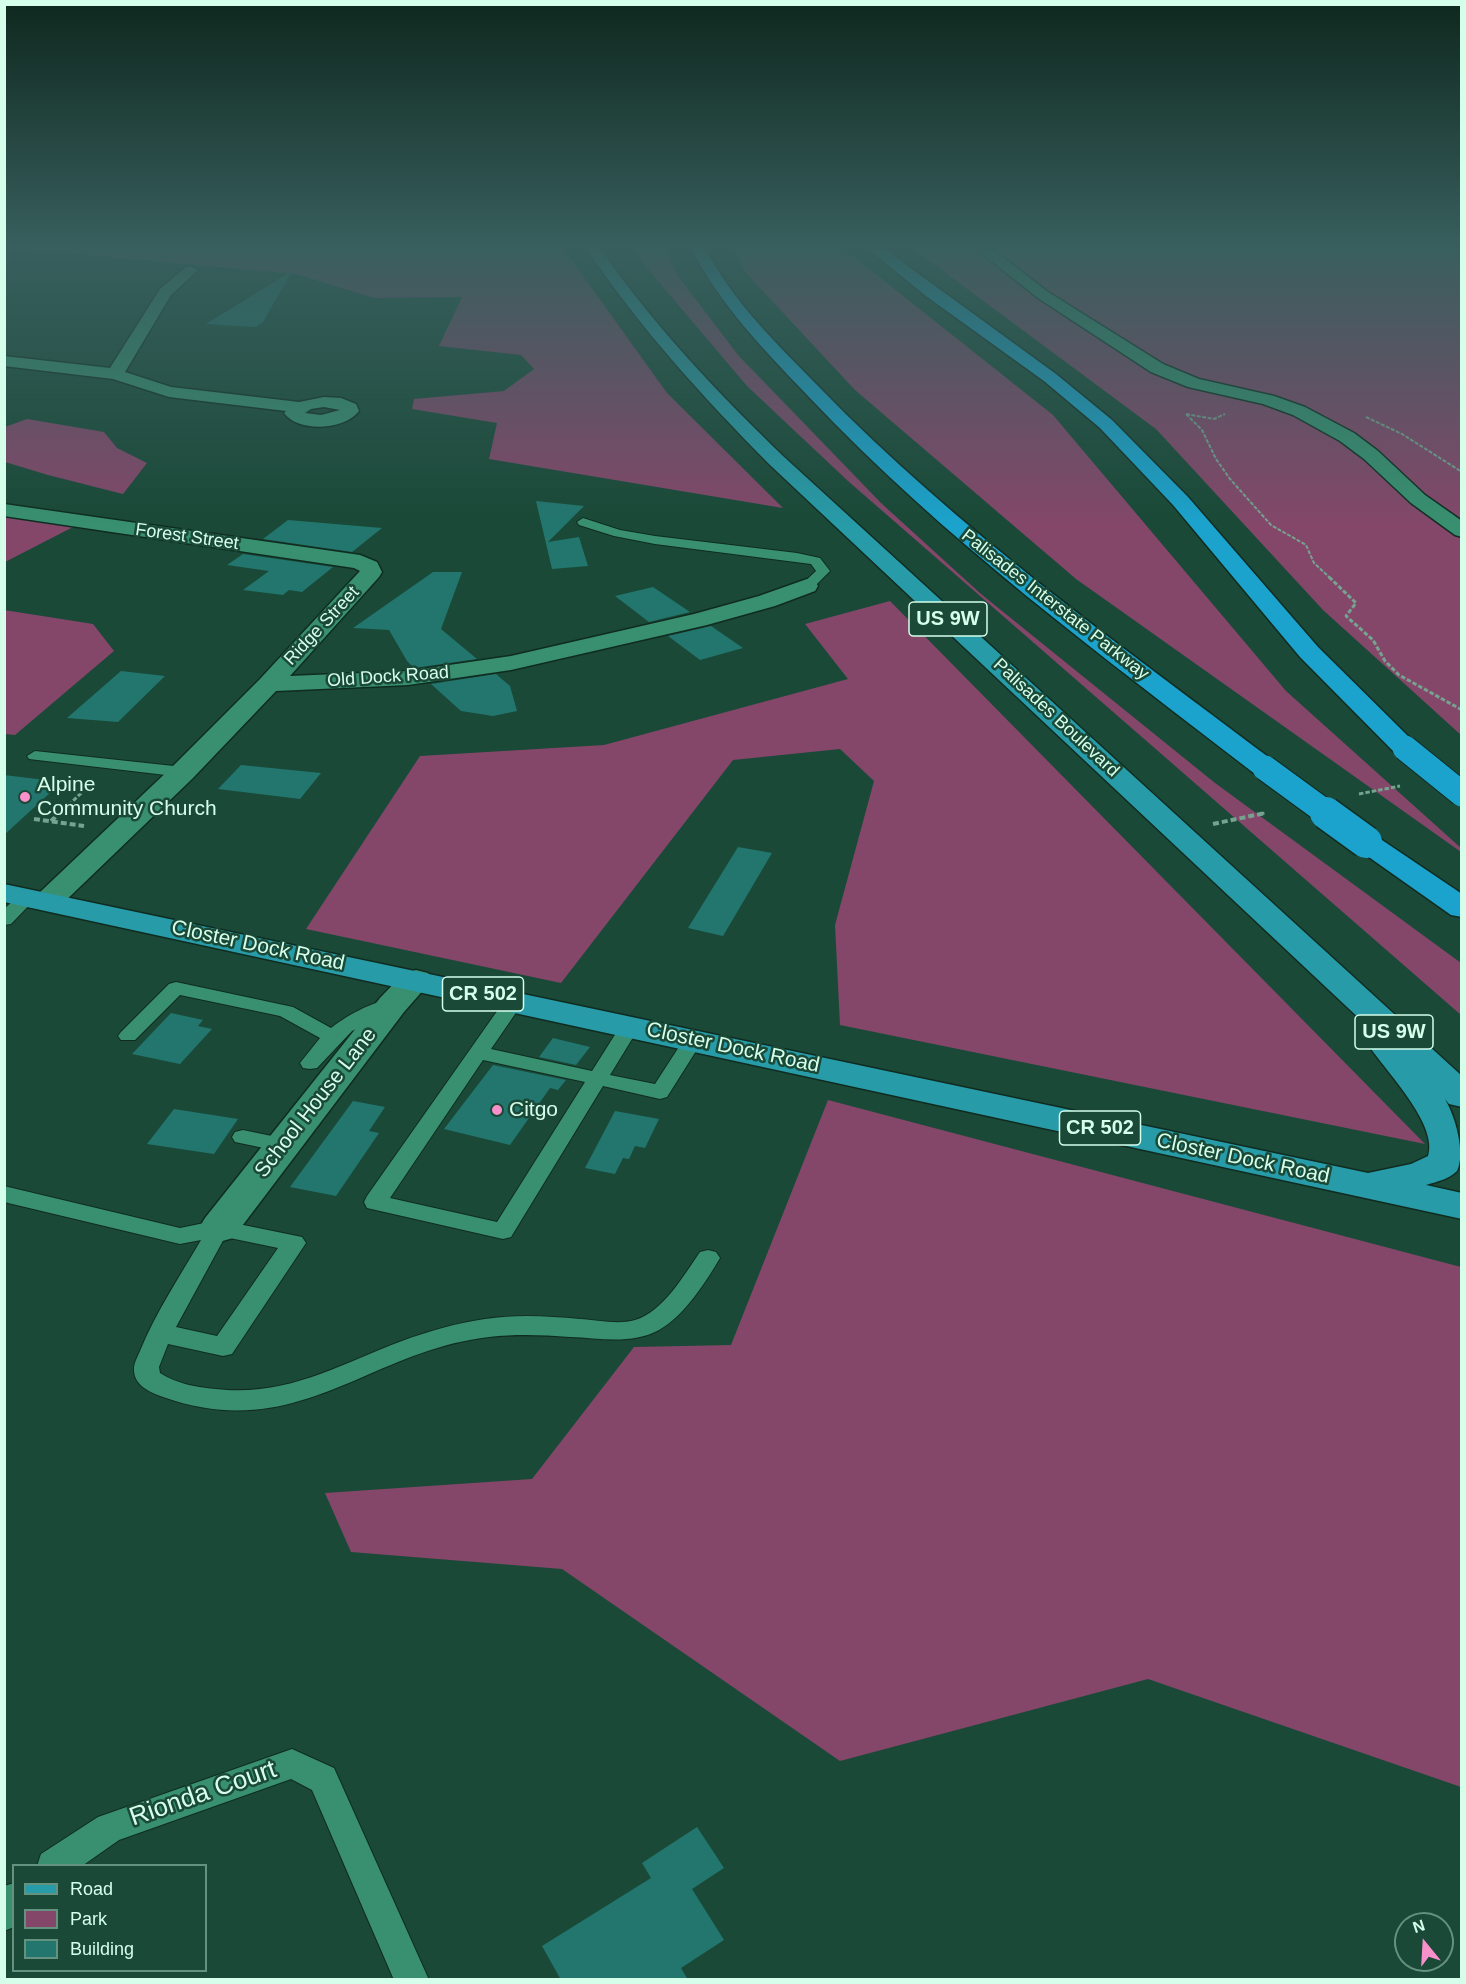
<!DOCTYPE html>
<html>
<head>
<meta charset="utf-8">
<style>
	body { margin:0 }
	#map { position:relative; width:1466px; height:1984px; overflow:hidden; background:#1a4937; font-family:Helvetica,sans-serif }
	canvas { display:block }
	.frame { position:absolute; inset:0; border:6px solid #d5feeb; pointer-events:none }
	.legend { position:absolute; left:12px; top:1864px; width:195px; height:108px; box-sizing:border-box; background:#1a4937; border:2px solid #65917f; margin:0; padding:8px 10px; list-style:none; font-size:18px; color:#d5feeb }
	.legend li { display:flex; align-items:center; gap:12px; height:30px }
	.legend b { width:30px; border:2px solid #65917f }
	.north { position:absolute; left:1394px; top:1912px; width:60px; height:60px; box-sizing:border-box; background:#1a4937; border:2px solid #65917f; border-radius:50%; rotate:342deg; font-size:16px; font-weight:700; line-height:24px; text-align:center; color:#d5feeb }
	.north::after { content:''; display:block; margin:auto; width:21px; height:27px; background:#f890cb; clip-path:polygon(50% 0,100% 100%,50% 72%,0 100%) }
</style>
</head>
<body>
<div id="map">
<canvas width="1466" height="1984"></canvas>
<div class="frame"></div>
<ul class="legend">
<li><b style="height:8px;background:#279ba8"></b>Road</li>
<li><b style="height:16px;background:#84476a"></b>Park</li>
<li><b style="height:16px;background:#22766e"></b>Building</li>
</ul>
<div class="north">N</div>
</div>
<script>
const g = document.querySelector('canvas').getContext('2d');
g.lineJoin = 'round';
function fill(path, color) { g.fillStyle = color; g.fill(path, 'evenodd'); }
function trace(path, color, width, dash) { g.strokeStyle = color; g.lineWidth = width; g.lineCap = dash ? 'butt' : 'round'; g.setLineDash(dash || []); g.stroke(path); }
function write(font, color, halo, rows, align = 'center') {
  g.font = font + ' Helvetica,sans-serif'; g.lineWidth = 5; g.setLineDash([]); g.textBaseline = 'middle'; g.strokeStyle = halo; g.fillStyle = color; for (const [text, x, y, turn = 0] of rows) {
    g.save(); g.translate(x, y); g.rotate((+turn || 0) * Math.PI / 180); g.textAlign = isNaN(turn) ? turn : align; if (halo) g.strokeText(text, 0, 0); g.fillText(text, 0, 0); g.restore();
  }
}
const green = new Path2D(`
	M 6,248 L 563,248 L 667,393 L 783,508 L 489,459 L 497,423 L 412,409 L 414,399 L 504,391 L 534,369 L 521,355 L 439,346 L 462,297 L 374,298 L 296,274 Z
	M 630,248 L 666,248 L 678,276 L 738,355 L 881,503 L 981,594 L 1215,783 L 1461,963 L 1461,1015 L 848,481 L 747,386 Z
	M 733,248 L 843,248 L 1053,415 L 1286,691 L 1461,848 L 1461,852 L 1076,579 L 855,390 L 746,273 Z
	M 912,248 L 1461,248 L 1461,735 L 1323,610 L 1156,429 Z
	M 27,419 L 104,432 L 117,448 L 147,463 L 123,494 L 48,475 L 5,462 L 5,427 Z
	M 5,516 L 77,525 L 5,562 Z
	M 890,601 L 1425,1144 L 840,1025 L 835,925 L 874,781 L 840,749 L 733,760 L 561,983 L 306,929 L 420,756 L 604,745 L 848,679 L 805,624 Z
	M 4,610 L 93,624 L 114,651 L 15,735 L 5,734 Z
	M 828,1100 L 1461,1267 L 1461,1787 L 1148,1679 L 840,1761 L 562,1569 L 351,1552 L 325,1493 L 532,1479 L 634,1347 L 731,1345 Z`);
const building = new Path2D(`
	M 292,271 L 263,322 L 256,327 L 206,324 Z
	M 536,501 L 584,506 L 548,542 L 579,537 L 588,566 L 552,569 Z
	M 288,520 L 382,528 L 352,552 L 263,539 Z
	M 243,554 L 333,567 L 302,592 L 289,590 L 283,595 L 243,590 L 269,571 L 227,565 Z
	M 433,572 L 462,572 L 441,629 L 477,659 L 414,668 L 407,661 L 389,630 L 353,628 Z
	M 653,587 L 690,612 L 649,622 L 615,596 Z
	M 711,626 L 743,648 L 700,660 L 668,636 Z
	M 121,671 L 165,676 L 118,722 L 67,718 Z
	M 496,674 L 510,686 L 517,711 L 493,716 L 461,711 L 431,684 Z
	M 241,765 L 321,773 L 300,799 L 218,789 Z
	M 4,775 L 62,782 L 4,835 Z
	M 738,847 L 772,853 L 723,936 L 688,928 Z
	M 171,1013 L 203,1020 L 198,1026 L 212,1029 L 180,1064 L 132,1054 Z
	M 553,1038 L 590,1047 L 576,1065 L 539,1057 Z
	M 493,1065 L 566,1080 L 558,1090 L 550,1088 L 510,1145 L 444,1129 Z
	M 353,1101 L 385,1107 L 369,1131 L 379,1133 L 336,1196 L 290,1187 Z
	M 174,1109 L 238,1119 L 214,1154 L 147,1144 Z
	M 615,1111 L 659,1119 L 645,1148 L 635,1146 L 629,1159 L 623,1158 L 615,1174 L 585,1168 Z
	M 697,1827 L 724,1868 L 692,1889 L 724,1940 L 681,1968 L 688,1980 L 561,1980 L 542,1946 L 651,1878 L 642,1863 Z`);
const pathFar2 = new Path2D(`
	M 1186,414 L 1202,430 L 1216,459 L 1230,479 L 1271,525 L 1306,545 L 1314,563 L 1330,578
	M 1186,414 L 1214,419 L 1225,414
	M 1366,417 L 1402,434 L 1462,472`);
const pathFar1 = new Path2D(`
	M 1329,577 L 1356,603 L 1346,616 L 1373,640 L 1385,661 L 1399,675 L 1462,710
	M 1359,794 L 1400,786
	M 59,814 L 92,783
	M 1260,814 L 1265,813`);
const path = new Path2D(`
	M 34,819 L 84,826
	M 51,821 L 60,813
	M 1213,824 L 1265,813`);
const service = new Path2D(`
	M 583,518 L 620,530 L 655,536 L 797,553 L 820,558 L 830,571 L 812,589 L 807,590 L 800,586 L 816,571 L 811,564 L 655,544 L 614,536 L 579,525 L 577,522 Z
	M 35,751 L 183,767 L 191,772 L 183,777 L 29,759 L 27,756 Z
	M 28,892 L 34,893 L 37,897 L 11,924 L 4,925 L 4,909 L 22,893 Z
	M 176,982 L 293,1007 L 331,1028 C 346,1016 380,996 398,1001 L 401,1005 L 398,1009 L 352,1031 L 317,1068 L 310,1069 L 303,1068 L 300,1063 L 320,1038 L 280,1016 L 180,995 L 135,1040 L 121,1040 L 118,1036 L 121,1032 L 169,984 Z
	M 514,995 L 521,997 L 524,1001 L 491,1049 L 592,1071 L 623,1022 L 637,1022 L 640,1026 L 610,1075 L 655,1084 L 686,1036 L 693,1034 L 700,1036 L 703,1040 L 667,1097 L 660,1099 L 603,1086 L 511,1237 L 503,1239 L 367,1208 L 364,1202 L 367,1196 L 507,997 ZM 483,1060 L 585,1082 L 497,1222 L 390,1198 Z
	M 243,1130 L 291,1140 L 294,1145 L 291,1150 L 283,1152 L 235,1142 L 232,1137 L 235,1132 Z
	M 4,1186 L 180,1228 L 219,1220 L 302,1237 L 306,1243 L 232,1354 L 223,1356 L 168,1344 L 159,1367 L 160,1373 C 177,1384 196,1387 216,1389 C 287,1397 338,1365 402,1341 C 429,1331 457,1323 485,1319 C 516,1314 549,1316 580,1319 C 597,1320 618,1325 635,1320 C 663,1312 684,1275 700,1252 L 708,1250 L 716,1252 L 720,1258 C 705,1283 685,1315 659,1330 C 631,1345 600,1338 570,1337 C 543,1335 516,1334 489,1337 C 367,1351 298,1445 163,1397 C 149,1392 133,1385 134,1368 C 134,1363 138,1356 140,1351 C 156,1312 180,1276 201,1240 L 180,1244 L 4,1202 ZM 225,1237 L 278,1248 L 217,1336 L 176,1327 Z
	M 292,1749 L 334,1768 L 429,1980 L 394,1980 L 312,1790 L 291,1779 L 119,1840 L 82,1866 L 37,1866 L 41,1854 L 98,1817 Z
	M 14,1883 L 14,1927 L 4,1931 L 4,1886 Z`);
const minor = new Path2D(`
	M 975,248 L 991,248 L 1048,292 L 1163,364 L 1199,379 L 1274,396 L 1305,407 L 1354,433 L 1378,451 L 1425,495 L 1462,521 L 1462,537 L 1455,535 L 1411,503 L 1364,459 L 1340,441 L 1293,415 L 1263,404 L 1188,387 L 1151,372 L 1038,298 Z
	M 191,266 L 198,270 L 171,295 L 125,372 L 171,387 L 299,402 L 324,397 L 341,398 L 356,404 L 359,411 C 345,430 298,433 284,413 L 286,411 L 169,397 L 113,379 L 4,366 L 4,356 L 110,368 L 160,289 L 186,267 ZM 324,407 L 340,410 L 321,415 L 305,413 L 311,409 Z
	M 4,504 L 360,555 L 377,562 L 382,572 L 379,577 L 290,676 L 408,671 L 511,656 L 694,614 L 759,596 L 807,579 L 815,581 L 818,586 L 815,591 L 775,606 L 707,625 L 511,670 L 408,685 L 276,691 L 193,778 L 59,907 L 48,910 L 37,907 L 33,901 L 37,895 L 173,766 L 260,679 L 360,571 L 354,568 L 4,516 Z
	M 416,970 L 428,973 L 432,980 L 404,1012 L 233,1238 L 219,1242 L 205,1238 L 199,1228 L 205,1218 L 380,998 L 404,973 Z`);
const primary = new Path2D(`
	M 586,248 L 600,248 C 653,325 716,391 783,456 L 1462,1076 L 1462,1107 L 1449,1104 L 1445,1099 C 1455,1116 1466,1153 1457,1171 C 1449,1179 1436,1182 1426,1185 L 1462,1193 L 1462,1219 L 4,902 L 4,884 L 1368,1173 L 1411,1164 L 1428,1156 C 1439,1125 1385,1070 1369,1046 L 1374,1039 L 1379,1037 L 769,464 C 702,396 639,327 586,248 Z`);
const motorway = new Path2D(`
	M 691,248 L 705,248 C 733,302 777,344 820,388 C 957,529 1118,644 1275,762 L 1279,768 L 1275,774 L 1265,776 L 1255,774 C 1101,655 943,539 809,397 C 765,351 720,305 691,248 Z
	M 867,248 L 883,248 L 1056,374 L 1112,420 L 1188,497 L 1318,647 L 1414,742 L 1418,748 L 1414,754 L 1405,756 L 1396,754 L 1300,657 L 1173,505 L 1100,428 L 1044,381 L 926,296 Z
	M 1366,833 L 1376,836 L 1462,894 L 1462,917 L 1451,915 L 1356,848 L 1351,842 L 1356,836 Z`);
const motorwayBridgeFar1 = new Path2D(`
	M 1405,748 L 1462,794
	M 1265,768 L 1328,814`);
const motorwayBridge = new Path2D(`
	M 1326,813 L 1366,842`);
const markers = [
	[25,797,6,"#f890cb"],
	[497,1110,6,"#f890cb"]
];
const farStreetnames = [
	["Forest Street",187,537,8],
	["Palisades Interstate Parkway",1055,605,38],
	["Ridge Street",322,626,-47],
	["Old Dock Road",388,677,-4],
	["Palisades Boulevard",1056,718,43]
];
const shields = [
	[948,619,78],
	[483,994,81],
	[1394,1032,78],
	[1100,1128,81]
];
const shieldNames = [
	["US 9W",948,619],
	["CR 502",483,994],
	["US 9W",1394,1032],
	["CR 502",1100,1128]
];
const poiNames = [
	["Alpine",37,785],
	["Community Church",37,809],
	["Citgo",509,1110]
];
const streetNames = [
	["Closter Dock Road",258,946,12],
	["Closter Dock Road",733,1048,12],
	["School House Lane",316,1103,-52],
	["Closter Dock Road",1243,1159,12]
];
const nearStreetnames = [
	["Rionda Court",203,1794,-19]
];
fill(green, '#84476a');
fill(building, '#22766e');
trace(service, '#102c21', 2);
trace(minor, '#102c21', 3);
trace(primary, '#102c21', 3);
trace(motorway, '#102c21', 3);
trace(pathFar2, '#76a290', 2, [4, 1.5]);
trace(pathFar1, '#76a290', 3, [4.5, 2]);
trace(path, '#76a290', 4, [6, 3]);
fill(service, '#389070');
fill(minor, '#389070');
fill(primary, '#279ba8');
fill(motorway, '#1ba3cd');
trace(motorwayBridgeFar1, '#102c21', 27, []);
trace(motorwayBridge, '#102c21', 35, []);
trace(motorwayBridgeFar1, '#1ba3cd', 25);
trace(motorwayBridge, '#1ba3cd', 32);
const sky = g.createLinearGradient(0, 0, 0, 526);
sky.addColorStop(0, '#0e281e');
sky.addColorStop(0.47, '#385f5e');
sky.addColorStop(1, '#385f5e00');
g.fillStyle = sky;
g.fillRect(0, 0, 1466, 526);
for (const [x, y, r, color] of markers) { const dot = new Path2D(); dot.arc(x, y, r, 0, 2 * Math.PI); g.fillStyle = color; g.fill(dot); trace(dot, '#1a4937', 2); }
write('18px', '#d5feeb', '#1a4937', farStreetnames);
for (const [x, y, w] of shields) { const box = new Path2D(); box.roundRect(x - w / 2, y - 17, w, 34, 4.5); g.fillStyle = '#1a4937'; g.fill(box); trace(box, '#d5feeb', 1.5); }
write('bold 20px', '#d5feeb', null, shieldNames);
write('21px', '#d5feeb', '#1a4937', poiNames, 'left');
write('21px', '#d5feeb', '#1a4937', streetNames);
write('26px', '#d5feeb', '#1a4937', nearStreetnames);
</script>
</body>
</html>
